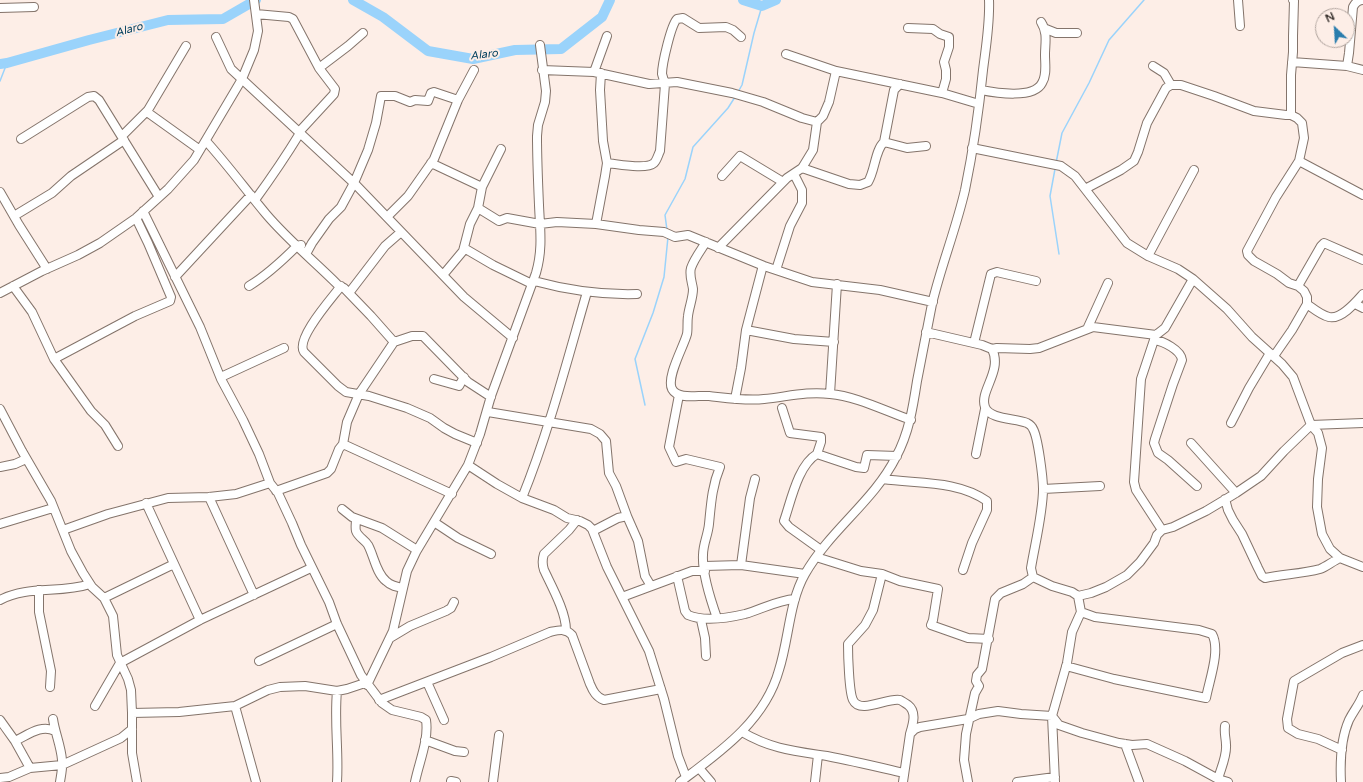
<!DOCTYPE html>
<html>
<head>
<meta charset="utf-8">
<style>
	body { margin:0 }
	#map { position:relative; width:1363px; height:782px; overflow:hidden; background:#fdeee7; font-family:"Varela Round",sans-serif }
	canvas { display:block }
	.north { position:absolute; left:1315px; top:8px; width:40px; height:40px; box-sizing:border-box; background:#fdeee7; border:1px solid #b0a49e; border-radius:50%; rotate:335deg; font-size:11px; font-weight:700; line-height:16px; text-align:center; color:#3c3531 }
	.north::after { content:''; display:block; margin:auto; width:14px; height:18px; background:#2a7dad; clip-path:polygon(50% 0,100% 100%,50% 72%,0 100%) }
</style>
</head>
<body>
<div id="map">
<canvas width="1363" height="782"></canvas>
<div class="north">N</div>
</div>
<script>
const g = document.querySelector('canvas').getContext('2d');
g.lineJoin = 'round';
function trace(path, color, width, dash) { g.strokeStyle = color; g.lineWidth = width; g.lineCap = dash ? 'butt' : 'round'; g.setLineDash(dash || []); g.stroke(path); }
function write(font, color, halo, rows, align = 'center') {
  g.font = font + ' "Varela Round",sans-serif'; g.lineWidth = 4; g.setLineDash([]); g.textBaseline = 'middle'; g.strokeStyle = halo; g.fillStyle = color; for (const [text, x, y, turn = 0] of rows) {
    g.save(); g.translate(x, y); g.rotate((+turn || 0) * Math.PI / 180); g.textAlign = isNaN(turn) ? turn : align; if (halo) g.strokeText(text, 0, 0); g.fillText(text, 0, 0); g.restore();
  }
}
const stream = new Path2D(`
	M 0,81 L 7,63
	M 738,92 L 742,85 L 754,33 L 762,6
	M 1056,163 L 1062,133 L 1089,83 L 1109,40 L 1144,0
	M 1055,169 L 1050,196 L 1059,254
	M 667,230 L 665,215 L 685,179 L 693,147 L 728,108 L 735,97
	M 645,405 L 635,359 L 653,313 L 664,277 L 668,237`);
const river = new Path2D(`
	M 353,0 L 383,17 L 428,51 L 473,59 L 515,50 L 561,49 L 602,17 L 610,0
	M 743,0 L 762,6 L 776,0
	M 0,64 L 7,63 L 89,40 L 168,20 L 223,19 L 256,0`);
const minor = new Path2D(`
	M 1238,0 L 1240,26
	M 0,8 L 34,7
	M 256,14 L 289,17 L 293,19 L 319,68 L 335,89 L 334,94 L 299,132
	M 908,28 L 933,29 L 940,34 L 949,37 L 949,47 L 944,62 L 946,70 L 946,79 L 942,93
	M 1046,29 L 1056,33 L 1077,33
	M 216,37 L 231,69 L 356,185 L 464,297 L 513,338
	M 786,54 L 836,71
	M 1292,62 L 1347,66 L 1363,70
	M 1153,66 L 1164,73 L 1171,85
	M 1347,66 L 1349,53 L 1353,7 C 1355,3 1358,0 1363,0
	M 319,68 L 348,46 L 363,33
	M 542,70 L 594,72 L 649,84 L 677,82 L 732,93 L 763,102 L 802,118 L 817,122
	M 594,72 L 607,36
	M 981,90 C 996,93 1034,99 1042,83 C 1047,75 1045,64 1045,55 C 1045,43 1048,33 1041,22
	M 147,112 L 200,150
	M 1291,115 L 1291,75 L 1293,52 L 1293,36 L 1294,1 L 1293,0
	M 122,136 L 148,110 L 186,46
	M 21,139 L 88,97 L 94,96 L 99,100 L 159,197
	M 206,141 C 227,164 246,190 266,214 C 288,240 314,261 338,285 L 344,288 L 371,316 L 394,342
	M 884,142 L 907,148 L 926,146
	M 972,148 L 1061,166 L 1075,176 L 1127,243 L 1148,256 L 1178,269 L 1193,279 L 1227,309 L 1252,337 L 1282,364 L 1293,377 L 1311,425 L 1318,433 L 1322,448 L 1318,479 L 1317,507 L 1322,534 L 1330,549 L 1340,558 L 1363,567
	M 1299,161 L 1363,195
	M 431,163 L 482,187 L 478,208 L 470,224 L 463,251 L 443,275
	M 607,163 C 618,164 646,170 654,163 C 657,160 658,155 660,151 L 665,84 C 664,81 663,77 662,74 C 662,64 671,25 677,19 L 683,18 L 699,28 L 726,27 L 733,30 L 741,37
	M 802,168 L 849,184 L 860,185 L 868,182 C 875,171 875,150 884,142 L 894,90 L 900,84
	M 722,176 L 740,156 L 783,182
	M 482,187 L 501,149
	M 1085,189 L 1121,170 L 1134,161 L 1138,152 L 1147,123 L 1166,88 L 1171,85 L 1181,85 L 1214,96 L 1254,111 L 1286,115 L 1291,115 L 1297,118 L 1302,123 L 1304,138 L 1299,161 L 1276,197 L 1247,251 L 1248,255 L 1254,261 L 1277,274 L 1289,283 L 1298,286 L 1304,291 L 1307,297 L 1307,304 L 1292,330 L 1274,356
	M 0,192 L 19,225 L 47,269
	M 255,200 C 271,178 286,156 300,133
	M 478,208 L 499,221 L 507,218 L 540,224 L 557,222 L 596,224 L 639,230 L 664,232 L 675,237 L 688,235 L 764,266 L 812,282 L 880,290 L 933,302
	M 143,211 L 200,327 L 221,379 L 243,420 L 259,454 L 270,483 L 278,493 L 292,523 L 301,545 L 329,602 L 337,624 L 361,675 L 382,703 L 392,710 L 421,717 L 426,720 C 429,740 419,762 415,782
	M 14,216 L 52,193 L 71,176 L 124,140
	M 387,217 L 408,196 L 434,159 L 458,100 L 474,70
	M 596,224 L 605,176 L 607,163 L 603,141 L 600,90 L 601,73
	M 706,242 C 701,250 694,259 691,268 C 689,275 692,282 693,289 C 693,298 689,307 688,316 C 687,322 688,329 687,334 C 684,346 666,377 672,389 C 678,400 698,395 709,396 C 727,398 746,401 764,399 C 786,397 807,391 830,394 C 856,396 885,411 911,420
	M 464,248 L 493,265 L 532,284
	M 718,248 L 787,178 L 802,168 L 813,150 L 817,122 L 823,116 L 829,102 L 836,71 L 942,93 L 979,104
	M 306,254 L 312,243 L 329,219 L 341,207 L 354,183 L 368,150 L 376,123 L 381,96 L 395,96 L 410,102 L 415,100 L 428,101 L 431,93 L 434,92 L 458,100
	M 1148,256 L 1194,170
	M 776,270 L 790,226 L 802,203 L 802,190 L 794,174
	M 175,277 L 251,195
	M 534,281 C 567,290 602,295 637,294
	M 13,286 L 32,312 L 54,359 L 91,411 L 105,425 L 118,446
	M 249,286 C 267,275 282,261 297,246 L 301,245
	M 341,286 C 332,298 295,339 304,352 L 338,386 L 346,392 L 369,396 L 407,408 L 430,418 L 444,428 L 455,434 L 477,443
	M 1298,286 L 1321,246 L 1324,243 L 1363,260
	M 0,293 L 42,271 L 78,255 L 100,243 L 136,218 L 168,189 L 194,160 L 242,79 L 254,50 L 258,31 L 254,0
	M 349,293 L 385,246 L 401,232
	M 1307,304 C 1314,309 1321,315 1329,317 C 1341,320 1356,302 1363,294
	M 1355,304 L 1363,308
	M 1088,327 L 1108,283
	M 746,330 L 794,339 L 834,342
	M 926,332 L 982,345 L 992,349 C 1003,371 979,391 985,407 C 990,420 1016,418 1027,423 C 1029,424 1032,426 1033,429 C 1038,437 1043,478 1043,489 C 1043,512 1035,544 1031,568 L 1033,577 L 1052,586 L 1072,592 L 1078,596 L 1081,612 L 1095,617 L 1199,630 L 1212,634 C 1221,650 1209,681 1206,698 L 1114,679 L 1066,666
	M 1154,335 L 1154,340 L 1141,379 L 1134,482 L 1136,490 L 1162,530
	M 1154,340 C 1163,341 1181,350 1182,360 L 1173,384 L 1155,439 L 1154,443 L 1158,453 L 1168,460 L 1197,486
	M 974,343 L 991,274 L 997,272 L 1001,273 L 1036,281
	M 992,349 L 997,348 L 1030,349 L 1039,348 L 1093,327 L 1156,335 L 1165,328 L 1193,279
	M 54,359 L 135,316 L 170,301 L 171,297 L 148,243 L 136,218
	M 221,377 L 284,348
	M 434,379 L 459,386 L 464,377
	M 830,394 L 837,284
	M 679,395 L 669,447 L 676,462 L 686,459 L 720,467 C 712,486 711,504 709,524 C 708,535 703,544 703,555 C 702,572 711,601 717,618
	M 735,399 L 741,368 L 746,330 L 762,269 L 764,266
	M 782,408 L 790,433 L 821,437 L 821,442 L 817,454
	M 0,409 L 22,451 L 51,501 L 71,551 L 83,573 L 92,587 L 104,598 L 113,616 L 117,655 L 128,679 L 131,690 L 132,713 L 132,753 L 137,782
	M 488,412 L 591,429 L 600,434 L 606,441 L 609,473 L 616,486 L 627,516
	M 1231,423 L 1249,388 L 1270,353
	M 1191,443 L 1236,493
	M 343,444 L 452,494
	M 976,454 L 985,409
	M 468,465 L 497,484 L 522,498 L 554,510 L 567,518 L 580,521 L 588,525 L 592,529 L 607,567 L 649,651 L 664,699 L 678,756 L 686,777
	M 0,467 L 15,464 L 26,459
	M 883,479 C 918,484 957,480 987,501 L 987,510 L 972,543 L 963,570
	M 1043,489 L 1100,486
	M 276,491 L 327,473 L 331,469 L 339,449 L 343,444 L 347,422 L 359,394 L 394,342 L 412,336 L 423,336 L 468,382 L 491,397
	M 209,497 L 254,595
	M 522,498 C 549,431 567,361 587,292
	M 1225,499 L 1228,510 L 1233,520 L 1242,534 L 1258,568 L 1262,576 L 1265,578 C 1283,574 1302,574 1320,569 C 1326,567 1333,561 1340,558
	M 146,503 L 200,620
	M 342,509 L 352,517 L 382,528 L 417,550
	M 356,519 C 356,523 355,528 356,531 C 358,537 365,540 368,545 C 374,556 376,573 386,581 C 391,586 397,587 403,588
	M 434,522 L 458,538 L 491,554
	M 0,524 L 53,508
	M 63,530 L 108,514 L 168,498 L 209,497 L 236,494 L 270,483
	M 593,531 L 618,518 L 627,516 L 638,541 L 645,576 L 651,586
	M 821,550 L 789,527 L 784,521 C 791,501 798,465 817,454 L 856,467 L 864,468 L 867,455 L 897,456
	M 816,557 L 861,571 L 882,574 L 900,581 L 938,589 L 933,620 L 931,625 L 968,638 L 989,639
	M 741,565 L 750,498 L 755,479
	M 704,566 L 741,565 L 805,574
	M 882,574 L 873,610 L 865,625 L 848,644 C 848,654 849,692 853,700 C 860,715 888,697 900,700 C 902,701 905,703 908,705 C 917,712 913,724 910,734
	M 677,576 L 685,611 L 688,615 C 704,622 728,618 745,614 C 762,609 778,600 795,599
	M 39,590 L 39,612 L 51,671 L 50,687
	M 1078,596 L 1091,593 L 1106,587 L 1127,575 L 1140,562 L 1154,543 L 1157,535 L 1162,530 L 1173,527 L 1206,511 L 1236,493 L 1261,476 L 1284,451 L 1311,425 L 1363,423
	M 622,597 L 692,571 L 705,571
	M 104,598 L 174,564
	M 0,600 C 28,585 60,594 90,584
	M 701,620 L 705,638 L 706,656
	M 566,630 C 566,612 552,587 544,570 C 542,564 542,560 544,554 L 569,530 L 577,520
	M 390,638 L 410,626 L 446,611 L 451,608 L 454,602
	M 259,661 L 337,624
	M 427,682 L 444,720
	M 367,685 L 393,631 L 407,571 L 416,552 L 468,465 L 480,434 L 491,396 L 536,273 C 543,249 540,229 539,205 C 538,182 537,159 537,136 L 538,125 L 545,102 L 546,91 L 540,45
	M 379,700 L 491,657 L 550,632 C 559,630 566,628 572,635 L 590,684 C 593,691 596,697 604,700 L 661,689
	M 95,706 L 120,663 L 200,620 L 311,568
	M 235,706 L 256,782
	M 132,713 L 179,712 L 235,706 L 268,690 L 280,687 L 305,686 L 337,691 L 347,689 L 365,683
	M 53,719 C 55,733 61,746 62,760 C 63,767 61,775 60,782
	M 0,720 L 15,741 L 30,768
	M 742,732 C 771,749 794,751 827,756 C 853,761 878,767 904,773
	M 425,740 L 455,751 L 464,752
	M 15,741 C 28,735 41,724 55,731
	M 1125,744 L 1139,782
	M 1342,750 L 1318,739 L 1298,734 L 1288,728 L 1287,719 L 1294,681 L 1342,653 L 1363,645
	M 699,768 L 711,782
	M 0,778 L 9,777 L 30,768 L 62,765 L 121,738 L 132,729
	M 1218,779 C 1221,768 1227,756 1226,745 C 1226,738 1224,735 1225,726
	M 451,781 L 456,782
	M 337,782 C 339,752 334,722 337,691
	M 493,782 L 499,735
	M 680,782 C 720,752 765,721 779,670 C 789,639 789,602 805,574 C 830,530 874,501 896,457 C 909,433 913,407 917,381 C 922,355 927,330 932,304 C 941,266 956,229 965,190 C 973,151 979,110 983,70 C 986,46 990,23 989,0
	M 815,782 L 818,755
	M 903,782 L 910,734 L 915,729 L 920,727 L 968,719 L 979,714 L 998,711 L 1021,714 L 1052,716 L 1059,725 L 1082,733 L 1119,743 L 1132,745 L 1147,744 L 1185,761 L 1218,779 L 1228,782
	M 968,782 L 964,760 L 966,734 L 975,693 L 979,686 L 976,681 L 977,675 L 982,669 L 995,599 L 1001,593 L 1023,584 L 1033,577
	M 1017,782 L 1055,777
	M 1055,782 L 1052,716 L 1067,663 L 1072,632 L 1081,612
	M 1341,782 C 1340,762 1341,738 1349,720 C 1354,710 1359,705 1363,695`);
const waterNames = [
	["Alaro",129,30,-15],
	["Alaro",484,55,-7]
];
trace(stream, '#9ad3fb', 1.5);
trace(river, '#9ad3fb', 10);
trace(minor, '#84746b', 10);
trace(minor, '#fff', 8);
write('italic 11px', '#003f5e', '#fdeee7', waterNames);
</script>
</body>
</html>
